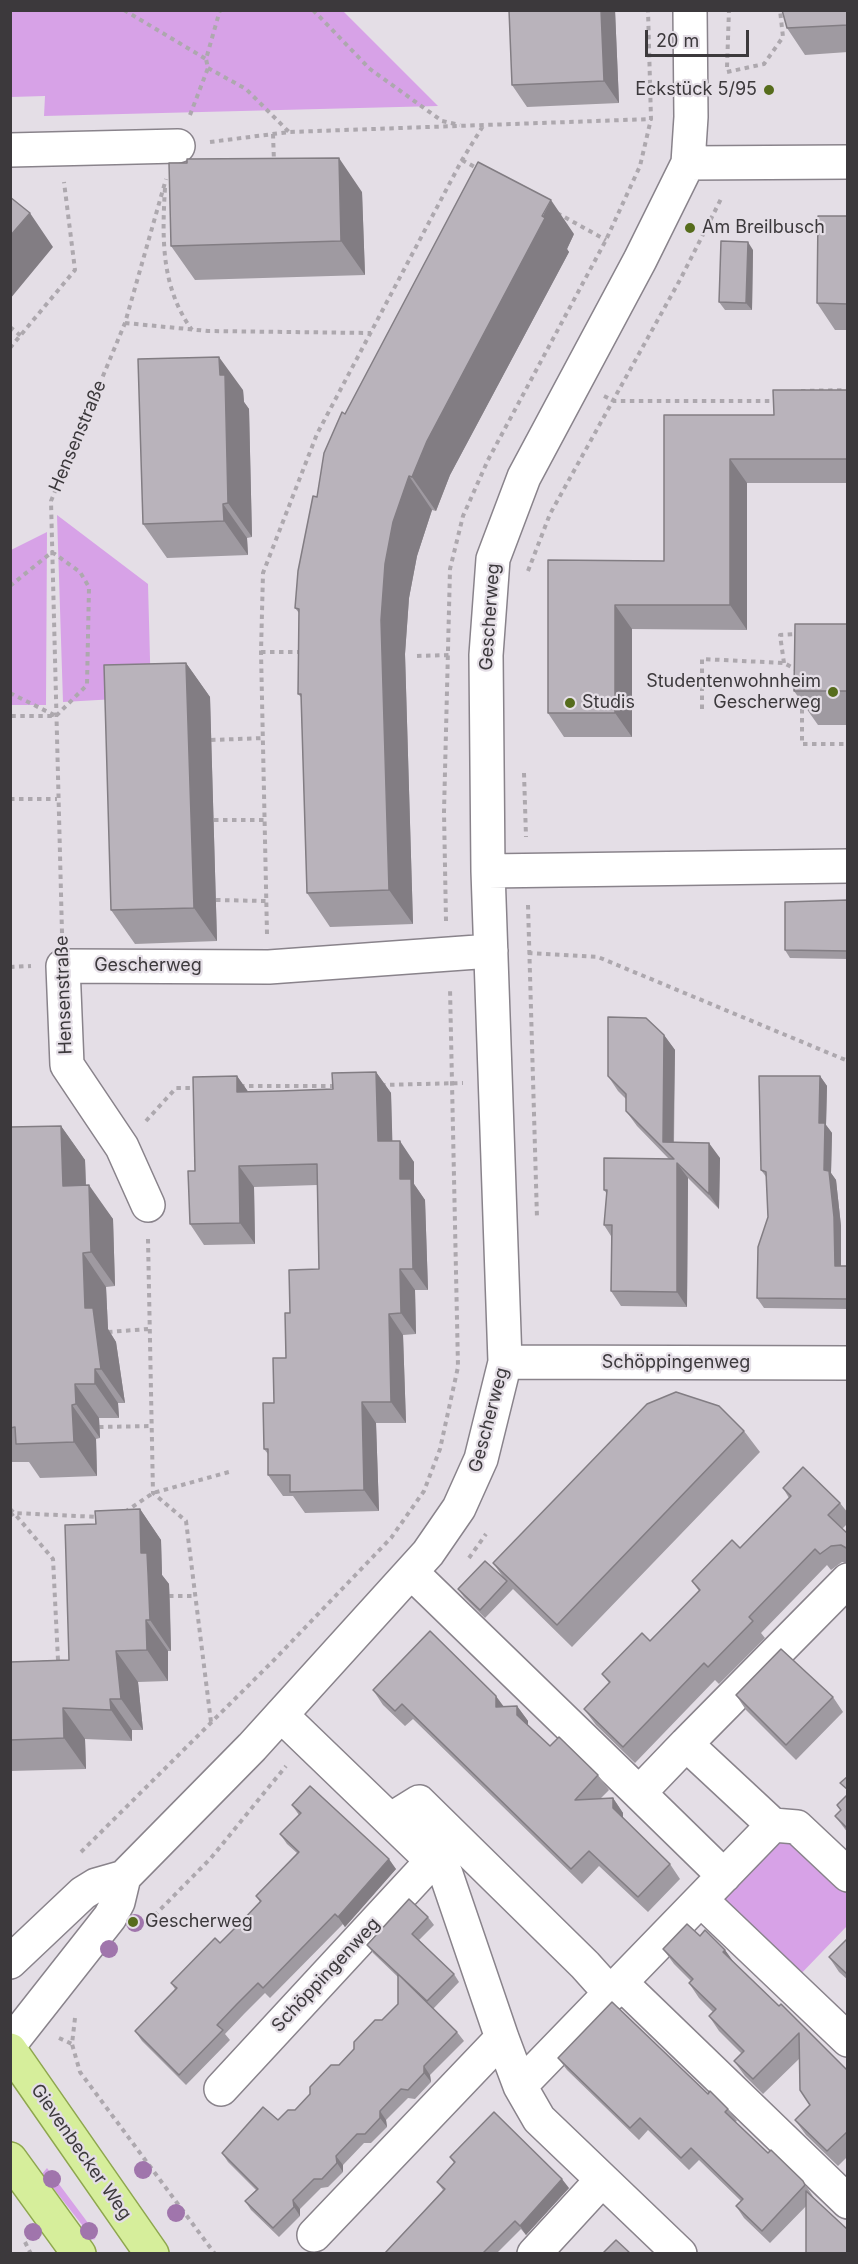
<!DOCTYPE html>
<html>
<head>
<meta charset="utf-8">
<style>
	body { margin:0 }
	#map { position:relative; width:858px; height:2264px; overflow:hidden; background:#e4dee6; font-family:Inter,sans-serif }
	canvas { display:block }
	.frame { position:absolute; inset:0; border:12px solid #3c393c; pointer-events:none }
	.scale { position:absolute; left:645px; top:30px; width:104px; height:27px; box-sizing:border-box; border:3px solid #3c393c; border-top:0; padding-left:8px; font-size:18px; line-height:21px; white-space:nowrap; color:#3c393c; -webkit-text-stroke:4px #e4dee6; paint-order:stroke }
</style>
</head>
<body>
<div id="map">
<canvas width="858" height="2264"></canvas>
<div class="frame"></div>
<div class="scale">20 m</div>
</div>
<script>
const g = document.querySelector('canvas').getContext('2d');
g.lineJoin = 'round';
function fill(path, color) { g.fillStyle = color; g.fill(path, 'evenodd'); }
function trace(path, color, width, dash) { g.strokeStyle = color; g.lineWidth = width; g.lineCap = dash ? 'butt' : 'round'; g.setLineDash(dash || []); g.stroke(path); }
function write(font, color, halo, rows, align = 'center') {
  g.font = font + ' Inter,sans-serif'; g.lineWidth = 4.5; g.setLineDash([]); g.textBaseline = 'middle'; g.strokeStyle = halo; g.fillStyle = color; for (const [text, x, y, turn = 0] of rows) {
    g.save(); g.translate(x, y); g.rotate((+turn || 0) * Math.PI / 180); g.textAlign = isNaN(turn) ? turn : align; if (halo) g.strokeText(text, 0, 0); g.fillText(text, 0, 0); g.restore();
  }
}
const green = new Path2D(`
	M 10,11 L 343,11 L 438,106 L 44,116 L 45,96 L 11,97 Z
	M 57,515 L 148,584 L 151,697 L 63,702 Z
	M 47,532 L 46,705 L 11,705 L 11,550 Z
	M 788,1835 L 847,1893 L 847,1926 L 795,1980 L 714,1900 L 777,1836 Z
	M 47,2168 L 97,2235 L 94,2240 L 42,2174 Z`);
const path = new Path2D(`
	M 124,10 L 206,59
	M 313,10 L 370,69 L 442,121 L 460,125
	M 727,67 L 729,10
	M 208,68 L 246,89 L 289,132
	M 727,72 L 764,64 L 783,37 L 780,10
	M 190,115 L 208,68 L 206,59 L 220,10
	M 273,134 L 274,162
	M 210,142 L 289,132 L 652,119
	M 462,160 L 480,170
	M 165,188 C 162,239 161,287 192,330
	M 557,213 L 606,240
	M 125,323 L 208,331 L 371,333
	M 10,327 L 21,336
	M 10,348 L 75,270 L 64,182
	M 801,391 L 848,390
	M 604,396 L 614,401 L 778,401
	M 528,571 L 550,514 L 681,278 L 722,197
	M 10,586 L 52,552 L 80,572 L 89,587 L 87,685 L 56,716 L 10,716
	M 261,652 L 303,652
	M 417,656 L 449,655
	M 784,663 L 780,635 L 799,634
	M 10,693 L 56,716
	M 802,700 L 802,744 L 848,744
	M 702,709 L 702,659 L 784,663 L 797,670
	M 211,740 L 264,738
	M 524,773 L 526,837
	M 10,799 L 57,799
	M 214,820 L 264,820
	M 216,900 L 266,901
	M 528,905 L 537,1218
	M 446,921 L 444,812 L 450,569 L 463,516 L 488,460 L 606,240 L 640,166 L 651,119 L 648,10
	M 62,933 L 51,501 L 125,323 L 166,179
	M 267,934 L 261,652 L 263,573 L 317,434 L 462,160 L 483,126
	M 528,953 L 598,957 L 848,1061
	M 10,967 L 31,966
	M 381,1085 L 463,1083
	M 240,1086 L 337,1086
	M 146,1121 L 176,1088 L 196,1088
	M 148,1239 L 153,1493 L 186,1521 L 211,1722
	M 108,1332 L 148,1329
	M 99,1427 L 151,1426
	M 10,1509 L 14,1513 L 98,1517
	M 125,1512 L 153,1493 L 229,1472
	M 10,1516 L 14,1513 L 53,1559 L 58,1660 L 56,1662
	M 469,1558 L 486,1534
	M 169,1596 L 194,1596
	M 81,1852 L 273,1661 L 391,1538 L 424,1491 L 440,1449 L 458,1367 L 450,988
	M 148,1922 L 211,1858 L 286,1766
	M 75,2018 L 72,2044 L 80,2072 L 215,2254
	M 59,2038 L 72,2044
	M 25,2242 L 31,2254`);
const minor = new Path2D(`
	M 10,150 L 178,146
	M 688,163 L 848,162
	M 488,871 L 848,866
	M 148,1205 L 122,1147 L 67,1065 L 63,966 L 269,967 L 491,951
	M 505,1362 L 848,1363
	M 411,1572 L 639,1793
	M 281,1715 L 446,1874 L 502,2038 L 520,2086 L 539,2119 L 680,2254
	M 686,1744 L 848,1580
	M 390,1820 L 419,1802 L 585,1965 L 611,1994
	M 773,1825 L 797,1827 L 848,1875
	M 701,1900 L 848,2040
	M 10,1962 L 83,1893 L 96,1885 L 124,1877
	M 621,1983 L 848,2202
	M 10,2044 L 110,1917 L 118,1902 L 124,1877 L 252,1747 L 428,1553 L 459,1508 L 481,1459 L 505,1362 L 488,871 L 486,655 L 493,559 L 524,477 L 640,260 L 688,163 L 691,117 L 690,10
	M 520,2086 L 773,1825 L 686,1744 L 639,1793 L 724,1876
	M 221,2089 L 432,1861
	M 314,2235 L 502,2038
	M 534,2254 L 602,2180`);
const major = new Path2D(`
	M 10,2050 L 152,2254
	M 10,2159 L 79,2254`);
const trees = [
	[135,1923],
	[109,1949],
	[143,2170],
	[52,2179],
	[176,2213],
	[89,2231],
	[33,2232]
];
const wall = new Path2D(`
	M 615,10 L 619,103 L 527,107 L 512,85 Z
	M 848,10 L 848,52 L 805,55 L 787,28 Z
	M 362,192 L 365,275 L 195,280 L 171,246 Z
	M 848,216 L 848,330 L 835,330 L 817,303 Z
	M 574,234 L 567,249 L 569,252 L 450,475 L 436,511 L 432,510 L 417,556 L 409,598 L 405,654 L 413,924 L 330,927 L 307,893 L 301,697 L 298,694 L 299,613 L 295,608 L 317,497 L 345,414 Z
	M 753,250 L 752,310 L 725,310 L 719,302 Z
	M 243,390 L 244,402 L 249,409 L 252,537 L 247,538 L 248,555 L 167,558 L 143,524 Z
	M 848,390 L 848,483 L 747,483 L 747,630 L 632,629 L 632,737 L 564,737 L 548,713 L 548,560 L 664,561 L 664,415 L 774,415 Z
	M 848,624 L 848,725 L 818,725 L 794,691 Z
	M 186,663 L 210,697 L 217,941 L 135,944 L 111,910 Z
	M 848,900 L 848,959 L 790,958 L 785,950 Z
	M 664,1035 L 675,1050 L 674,1143 L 720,1158 L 719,1209 L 688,1178 L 687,1307 L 621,1306 L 611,1291 L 611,1236 L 604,1225 L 607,1194 L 604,1190 L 669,1159 L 637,1126 L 626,1111 L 626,1099 L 618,1091 L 608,1076 Z
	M 376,1072 L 391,1093 L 392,1141 L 414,1162 L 414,1184 L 425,1200 L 428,1290 L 415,1290 L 416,1334 L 403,1335 L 406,1423 L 376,1423 L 379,1511 L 305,1513 L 293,1496 L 283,1496 L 268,1475 L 268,1454 L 264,1449 L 274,1403 L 286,1358 L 290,1313 L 319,1269 L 317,1185 L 254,1187 L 255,1244 L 204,1245 L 190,1224 L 195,1171 L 237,1076 L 248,1092 L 333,1089 Z
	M 820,1076 L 827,1086 L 826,1125 L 832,1133 L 831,1173 L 836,1180 L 841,1226 L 841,1266 L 848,1266 L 848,1309 L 764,1308 L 757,1298 L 768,1217 L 767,1178 L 761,1170 Z
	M 61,1126 L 85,1160 L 86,1186 L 113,1219 L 115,1286 L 106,1287 L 108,1329 L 116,1342 L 125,1403 L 118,1403 L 119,1418 L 99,1418 L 100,1438 L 96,1439 L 97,1476 L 40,1478 L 29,1462 L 10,1462 L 10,1127 Z
	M 744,1431 L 760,1452 L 572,1647 L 513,1589 L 485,1618 L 464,1597 L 458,1589 L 503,1577 L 493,1563 Z
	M 783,1488 L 840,1503 L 848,1513 L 848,1523 L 842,1529 L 848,1534 L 848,1562 L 842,1562 L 831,1570 L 827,1565 L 761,1633 L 765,1638 L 719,1684 L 715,1680 L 635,1763 L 596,1725 L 584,1709 L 609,1683 L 602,1674 L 650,1641 L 699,1591 L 692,1581 L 740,1548 L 789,1498 Z
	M 140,1509 L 161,1540 L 162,1575 L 169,1584 L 170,1604 L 171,1651 L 168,1651 L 168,1681 L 138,1682 L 143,1730 L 132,1730 L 132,1741 L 85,1739 L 86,1769 L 10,1771 L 10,1662 L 69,1660 L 96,1524 Z
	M 373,1690 L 504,1706 L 517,1706 L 528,1721 L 528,1725 L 550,1746 L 598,1775 L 609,1790 L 600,1799 L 613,1798 L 623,1813 L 623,1818 L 670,1864 L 680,1879 L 648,1912 L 599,1866 L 582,1884 L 413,1719 L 405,1726 L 383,1705 Z
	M 736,1695 L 833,1697 L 843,1712 L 796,1760 L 746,1710 Z
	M 848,1794 L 848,1833 L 835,1816 L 841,1811 L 837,1805 Z
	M 292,1805 L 396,1869 L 345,1927 L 343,1924 L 270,1998 L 265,1993 L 244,2014 L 225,2034 L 230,2040 L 186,2085 L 142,2041 L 135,2031 L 175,1989 L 171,1983 L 220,1943 L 260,1902 L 256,1896 L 297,1853 L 287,1844 L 280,1834 L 299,1815 Z
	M 428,1917 L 434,1925 L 419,1940 L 454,1974 L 459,1982 L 433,2009 L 457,2032 L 464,2041 L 430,2075 L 431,2082 L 415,2099 L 408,2098 L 386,2120 L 387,2127 L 371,2143 L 364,2143 L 343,2165 L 343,2172 L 328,2187 L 321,2188 L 300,2209 L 300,2216 L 279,2237 L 251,2210 L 245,2201 L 256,2190 L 228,2162 L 222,2153 L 295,2110 L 398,2004 L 398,1977 L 373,1953 L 367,1945 Z
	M 700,1936 L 725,1950 L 735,1964 L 848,2071 L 848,2156 L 838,2166 L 806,2135 L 795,2120 L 810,2105 L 800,2058 L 763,2094 L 745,2076 L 734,2061 L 742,2054 L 719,2031 L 709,2016 L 713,2012 L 699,1998 L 689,1983 L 691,1981 L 674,1964 L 663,1949 Z
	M 848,1938 L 848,1980 L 839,1972 L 829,1957 Z
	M 558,2058 L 708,2094 L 728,2109 L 737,2121 L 735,2122 L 768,2153 L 803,2181 L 814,2198 L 770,2243 L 744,2218 L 736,2206 L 741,2201 L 699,2160 L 689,2170 L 648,2130 L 639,2140 L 567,2070 Z
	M 450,2157 L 569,2188 L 526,2235 L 521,2229 L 497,2253 L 385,2253 L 443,2190 L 437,2182 L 454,2163 Z`);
const shadedWall = new Path2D(`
	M 601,10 L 615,10 L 619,103 L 604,81 Z
	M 339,158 L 362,192 L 365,275 L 341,241 Z
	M 551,200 L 574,234 L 567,249 L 569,252 L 450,475 L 436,511 L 412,477 L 427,441 Z
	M 30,213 L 53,247 L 10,299 L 10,236 Z
	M 748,242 L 753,250 L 752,310 L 746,303 Z
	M 219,357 L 243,390 L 244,402 L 249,409 L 252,537 L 228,503 Z
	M 730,459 L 747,483 L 747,630 L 730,605 Z
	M 409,476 L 432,510 L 417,556 L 409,598 L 405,654 L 413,924 L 389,890 L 381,620 L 385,564 L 393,522 Z
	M 223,504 L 247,538 L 248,555 L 224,521 Z
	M 615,605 L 632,629 L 632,737 L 615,713 Z
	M 186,663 L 210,697 L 217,941 L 194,908 Z
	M 664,1035 L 675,1050 L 673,1157 L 663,1142 Z
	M 376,1072 L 391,1093 L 393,1162 L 378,1141 Z
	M 237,1076 L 252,1097 L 237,1092 Z
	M 820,1076 L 827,1086 L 826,1125 L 832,1133 L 831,1173 L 836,1180 L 841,1226 L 841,1276 L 835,1266 L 824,1170 L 819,1123 Z
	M 61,1126 L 85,1160 L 87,1220 L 63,1186 Z
	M 400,1141 L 414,1162 L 414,1184 L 425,1200 L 428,1290 L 413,1269 L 400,1179 Z
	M 709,1143 L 720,1158 L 719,1209 L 709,1194 Z
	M 677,1163 L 688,1178 L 687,1307 L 677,1292 Z
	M 239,1166 L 254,1187 L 255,1244 L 240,1223 Z
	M 89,1185 L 113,1219 L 115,1286 L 91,1252 Z
	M 83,1253 L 106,1287 L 108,1329 L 116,1342 L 125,1403 L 101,1369 L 85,1308 Z
	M 400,1269 L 415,1290 L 416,1334 L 401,1313 Z
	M 389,1314 L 403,1335 L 406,1423 L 391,1402 Z
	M 95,1369 L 118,1403 L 119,1418 L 95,1384 Z
	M 75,1384 L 99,1418 L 100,1438 L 76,1404 Z
	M 362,1402 L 376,1423 L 379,1511 L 364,1490 Z
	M 72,1405 L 96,1439 L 97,1476 L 74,1442 Z
	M 140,1509 L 161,1540 L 162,1575 L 169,1584 L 171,1651 L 150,1620 L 141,1553 Z
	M 146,1620 L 168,1651 L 168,1681 L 147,1650 Z
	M 116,1651 L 138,1682 L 143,1730 L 121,1699 Z
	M 496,1696 L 507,1711 L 496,1707 Z
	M 110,1699 L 132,1730 L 132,1741 L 111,1710 Z
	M 517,1706 L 528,1721 L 528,1730 L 517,1715 Z
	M 63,1708 L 85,1739 L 86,1769 L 64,1738 Z
	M 613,1798 L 623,1813 L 623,1823 L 613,1808 Z
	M 389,1859 L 396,1869 L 345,1927 L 338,1917 Z
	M 725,1950 L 735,1964 L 723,1952 Z
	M 424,2066 L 430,2075 L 431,2082 L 424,2073 Z
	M 380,2111 L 386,2120 L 387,2127 L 380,2118 Z
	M 336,2156 L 343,2165 L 343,2172 L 337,2163 Z
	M 562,2179 L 569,2188 L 526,2235 L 520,2226 Z
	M 293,2200 L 300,2209 L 300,2216 L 294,2207 Z`);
const building = new Path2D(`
	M 509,10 L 601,10 L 604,81 L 512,85 Z
	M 782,10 L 848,10 L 848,25 L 787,28 Z
	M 339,158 L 341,241 L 171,246 L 169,163 L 187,163 L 187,159 Z
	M 478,162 L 551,200 L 542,216 L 545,218 L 427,441 L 412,477 L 409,476 L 393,522 L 385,564 L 381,620 L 389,890 L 307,893 L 301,694 L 298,694 L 299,609 L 295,608 L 298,571 L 313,496 L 317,497 L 324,453 L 342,412 L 345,414 Z
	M 10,197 L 30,213 L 10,236 Z
	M 818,216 L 848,216 L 848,304 L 817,303 Z
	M 721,241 L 748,242 L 746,303 L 719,302 Z
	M 219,357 L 220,375 L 225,375 L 228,503 L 223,504 L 224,521 L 143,524 L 138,359 Z
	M 773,390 L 848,390 L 848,459 L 730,459 L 730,605 L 615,605 L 615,713 L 548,713 L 548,560 L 664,561 L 664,415 L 774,415 Z
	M 795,624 L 848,624 L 848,691 L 794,691 Z
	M 186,663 L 194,908 L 111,910 L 104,665 Z
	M 848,900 L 848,951 L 785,950 L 785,902 Z
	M 608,1017 L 646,1018 L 664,1035 L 663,1142 L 709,1143 L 709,1194 L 677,1163 L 677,1292 L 611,1291 L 612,1225 L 604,1225 L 607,1190 L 604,1190 L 604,1158 L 674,1159 L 626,1111 L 626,1094 L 608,1076 Z
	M 376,1072 L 378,1141 L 400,1141 L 400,1179 L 411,1179 L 413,1269 L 400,1269 L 401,1313 L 389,1314 L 391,1402 L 362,1402 L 364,1490 L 290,1492 L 290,1475 L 268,1475 L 268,1449 L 264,1449 L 263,1403 L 274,1403 L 273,1358 L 286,1358 L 285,1313 L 290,1313 L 289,1270 L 319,1269 L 317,1164 L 239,1166 L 240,1223 L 190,1224 L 188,1171 L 195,1171 L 193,1077 L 237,1076 L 237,1092 L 280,1091 L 333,1089 L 332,1073 Z
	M 759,1076 L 820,1076 L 819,1123 L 825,1123 L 824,1170 L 829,1171 L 834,1217 L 835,1266 L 848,1266 L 848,1299 L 757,1298 L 758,1247 L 768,1217 L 766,1172 L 761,1170 Z
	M 61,1126 L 63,1186 L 89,1185 L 91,1252 L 83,1253 L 85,1308 L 93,1308 L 101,1369 L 95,1369 L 95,1384 L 75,1384 L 76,1404 L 72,1405 L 74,1442 L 16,1444 L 15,1427 L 10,1428 L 10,1127 Z
	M 676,1392 L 719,1406 L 744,1431 L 557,1625 L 493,1563 L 647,1404 Z
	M 803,1467 L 840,1503 L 828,1515 L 848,1534 L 848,1549 L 841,1545 L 831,1546 L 820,1554 L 815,1549 L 749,1617 L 753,1621 L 708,1667 L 704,1663 L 623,1747 L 584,1709 L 610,1682 L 602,1674 L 642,1633 L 650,1641 L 700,1590 L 692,1581 L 732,1540 L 740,1548 L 791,1496 L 783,1488 Z
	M 140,1509 L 141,1553 L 147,1553 L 148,1573 L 150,1620 L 146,1620 L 147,1650 L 116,1651 L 121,1699 L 110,1699 L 111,1710 L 63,1708 L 64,1738 L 10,1740 L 10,1662 L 69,1660 L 65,1525 L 96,1524 L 95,1511 Z
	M 485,1561 L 507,1581 L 480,1610 L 458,1589 Z
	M 430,1631 L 496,1696 L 496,1707 L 517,1706 L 517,1715 L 550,1746 L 559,1737 L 598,1775 L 575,1800 L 613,1798 L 613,1808 L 670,1864 L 638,1897 L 589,1851 L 571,1869 L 402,1704 L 395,1711 L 373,1690 Z
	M 781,1649 L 833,1697 L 786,1745 L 736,1695 Z
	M 848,1776 L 848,1790 L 840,1783 Z
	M 310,1786 L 389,1859 L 338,1917 L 335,1914 L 263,1988 L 258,1983 L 237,2004 L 217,2025 L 223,2030 L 179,2075 L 135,2031 L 177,1988 L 171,1983 L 215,1938 L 220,1943 L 241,1922 L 261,1901 L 256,1896 L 299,1852 L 280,1834 L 301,1813 L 292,1805 Z
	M 848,1794 L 848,1829 L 835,1816 L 841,1810 L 837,1805 Z
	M 409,1899 L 428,1917 L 412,1934 L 454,1974 L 427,2001 L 367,1945 Z
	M 687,1924 L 700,1936 L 705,1930 L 725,1950 L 723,1952 L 779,2006 L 781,2004 L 848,2071 L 848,2131 L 827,2151 L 795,2120 L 810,2105 L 800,2090 L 799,2033 L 753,2079 L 734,2061 L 744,2051 L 709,2016 L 716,2009 L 689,1983 L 693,1979 L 663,1949 Z
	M 848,1938 L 848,1975 L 829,1957 Z
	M 398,1974 L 457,2032 L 424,2066 L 424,2073 L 408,2090 L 401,2089 L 380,2111 L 380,2118 L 365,2134 L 357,2134 L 336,2156 L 337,2163 L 322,2179 L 314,2179 L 293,2200 L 294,2207 L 273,2228 L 245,2201 L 258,2189 L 222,2153 L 263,2107 L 278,2120 L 288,2110 L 295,2110 L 310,2094 L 310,2087 L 331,2065 L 339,2065 L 354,2049 L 354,2042 L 375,2020 L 382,2020 L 398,2004 Z
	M 612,2002 L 708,2094 L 710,2091 L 728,2109 L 725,2112 L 768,2153 L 771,2150 L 803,2181 L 805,2185 L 762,2231 L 736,2206 L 743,2199 L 691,2148 L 681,2158 L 640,2118 L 630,2128 L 558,2058 Z
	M 494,2112 L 562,2179 L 520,2226 L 515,2221 L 483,2253 L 385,2253 L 445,2189 L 437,2182 L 455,2162 L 450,2157 Z
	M 806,2191 L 848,2230 L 848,2253 L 806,2253 Z
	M 616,2240 L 630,2253 L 603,2253 Z`);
const markers = [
	[769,90,6,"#566c1c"],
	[690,228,6,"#566c1c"],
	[833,692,6,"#566c1c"],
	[570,703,6,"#566c1c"],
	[133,1922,6,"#566c1c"]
];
const poiNames = [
	["Eckstück 5/95",757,90,"right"],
	["Am Breilbusch",702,228],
	["Studentenwohnheim",821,682,"right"],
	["Gescherweg",821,703,"right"],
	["Studis",582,703],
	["Gescherweg",145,1922]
];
const streetNames = [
	["Hensenstraße",78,436,-67],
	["Gescherweg",490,617,-86],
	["Gescherweg",148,966],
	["Hensenstraße",64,995,-92],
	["Schöppingenweg",676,1363],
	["Gescherweg",489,1420,-75],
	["Schöppingenweg",326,1975,-47],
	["Gievenbecker Weg",81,2152,55]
];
fill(green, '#d7a2e7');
trace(minor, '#89838b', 36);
trace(major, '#8ea74e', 36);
trace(path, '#ada8ae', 4, [4.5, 4.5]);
trace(minor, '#fff', 33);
trace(major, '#d6ee9b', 33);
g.fillStyle = '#a075ac';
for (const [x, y] of trees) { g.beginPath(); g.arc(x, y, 9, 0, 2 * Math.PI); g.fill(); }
fill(wall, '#9f9aa1');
fill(shadedWall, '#827d83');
fill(building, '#b9b3bb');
trace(building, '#827d83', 1.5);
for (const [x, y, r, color] of markers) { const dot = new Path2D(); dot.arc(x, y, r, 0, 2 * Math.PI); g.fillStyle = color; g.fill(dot); trace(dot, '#e4dee6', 2); }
write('18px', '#3c393c', '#e4dee6', poiNames, 'left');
write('18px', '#3c393c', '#e4dee6', streetNames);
</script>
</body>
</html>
